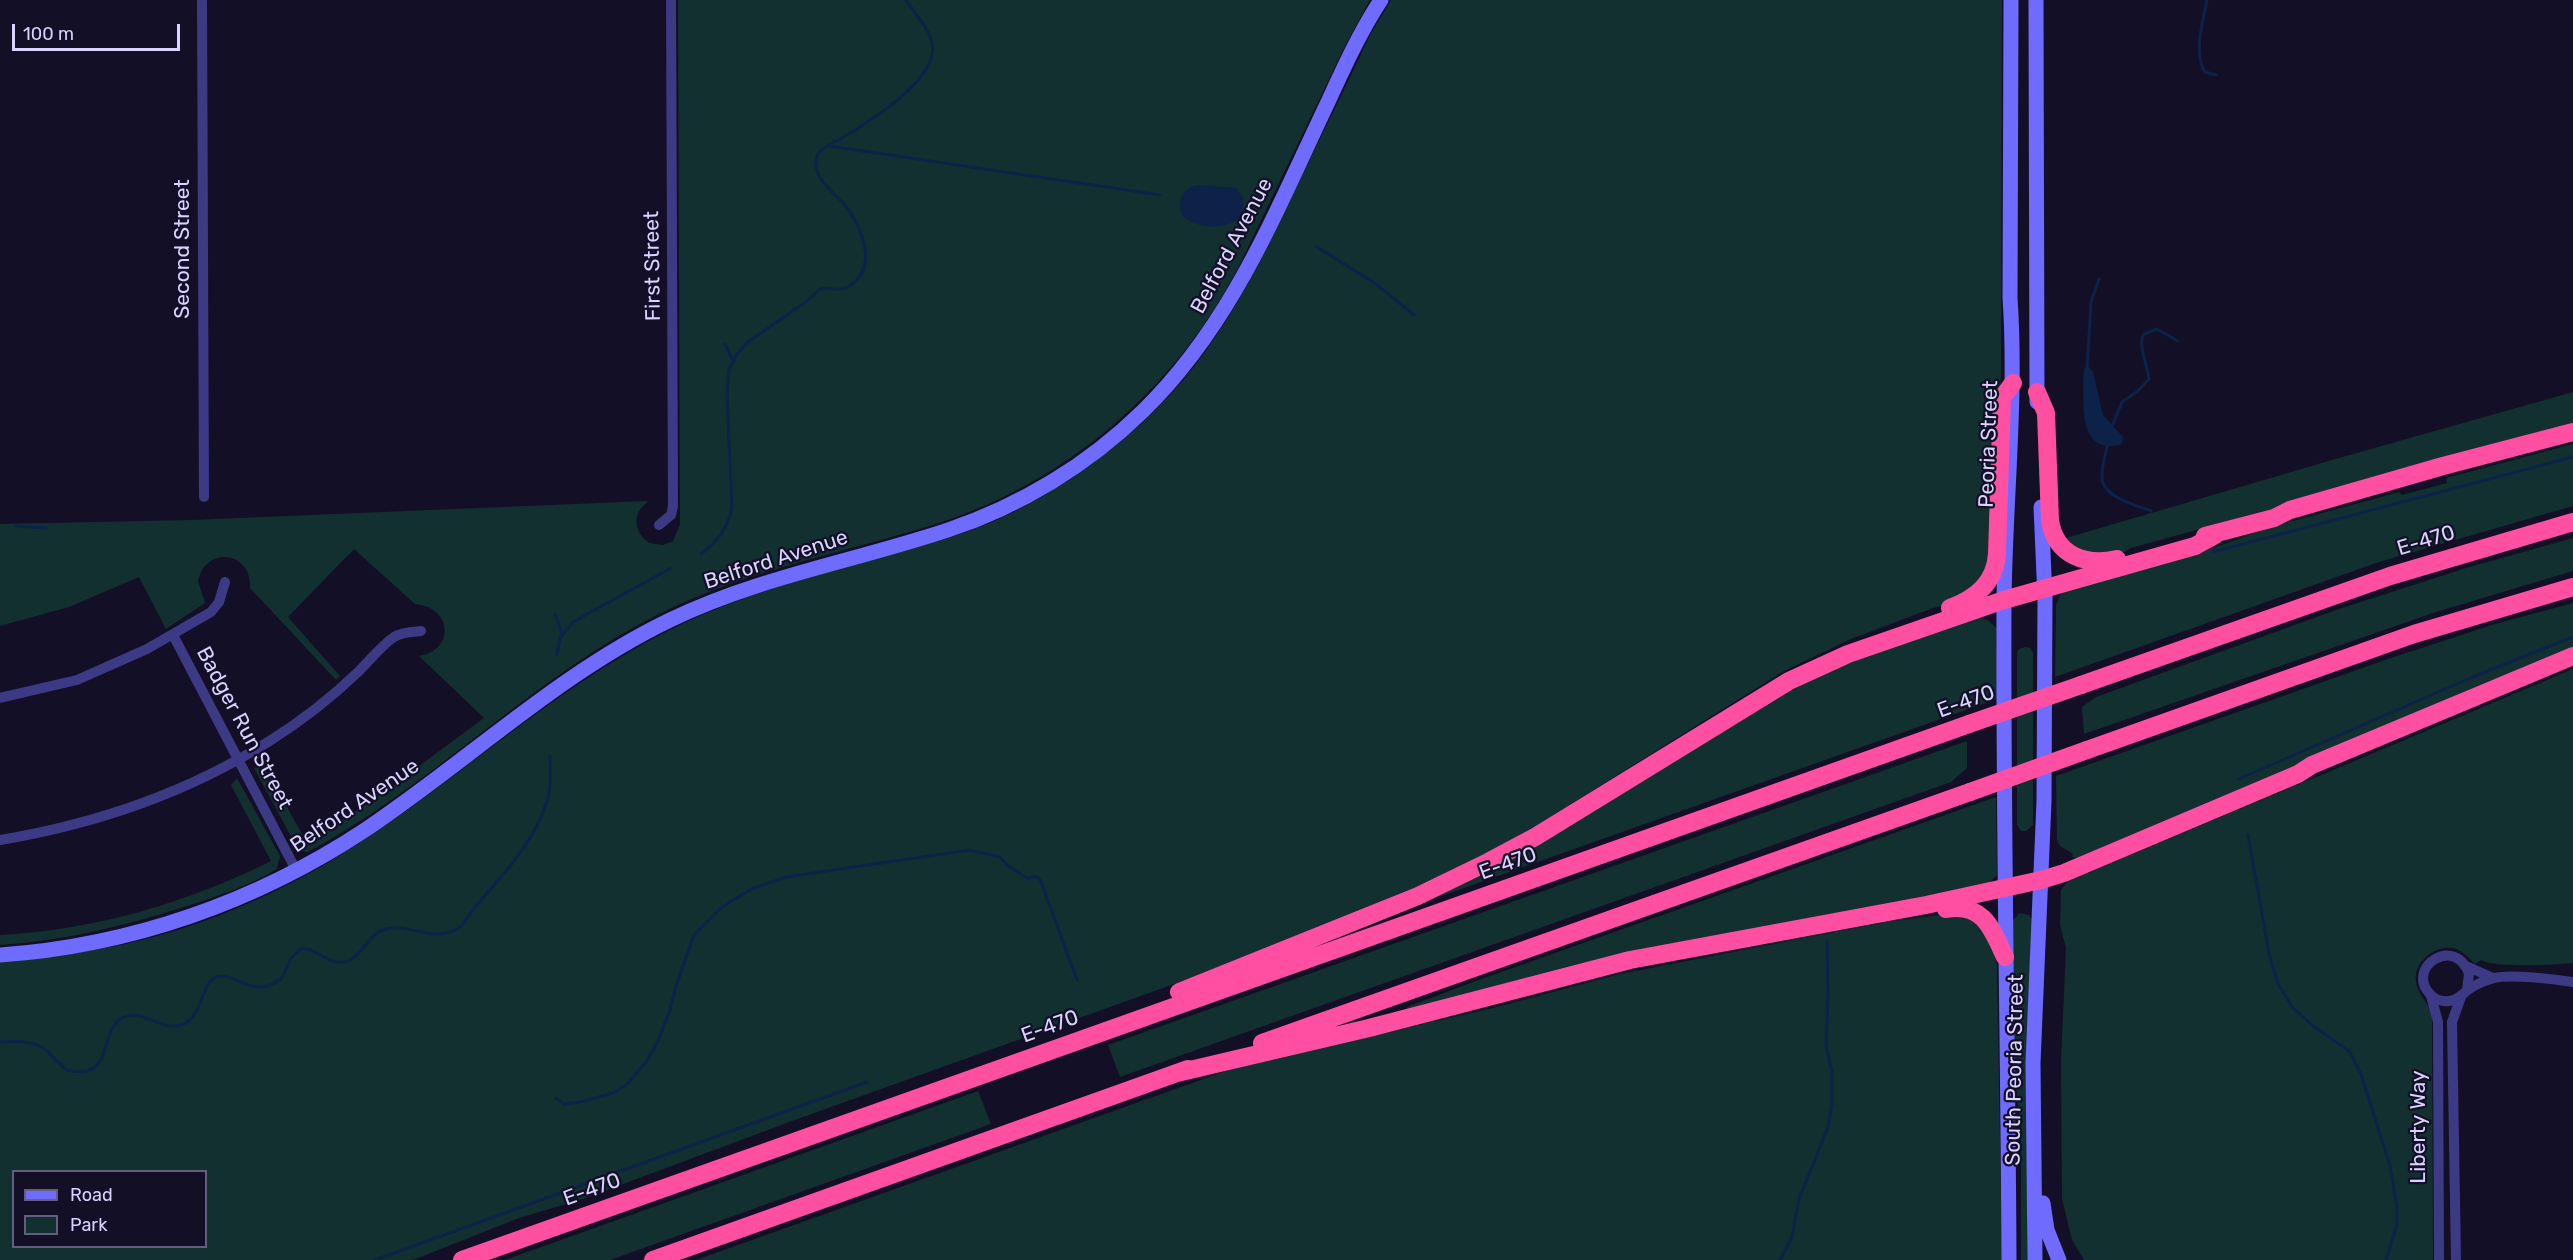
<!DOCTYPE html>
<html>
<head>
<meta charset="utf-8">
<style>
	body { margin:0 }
	#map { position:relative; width:2573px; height:1260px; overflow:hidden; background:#130f26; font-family:Rubik,sans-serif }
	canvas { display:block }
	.legend { position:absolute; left:12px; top:1170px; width:195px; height:78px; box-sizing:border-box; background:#130f26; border:2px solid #625e7d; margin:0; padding:8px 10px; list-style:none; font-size:18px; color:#d9d4ff }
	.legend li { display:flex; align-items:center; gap:12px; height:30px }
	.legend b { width:30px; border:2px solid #625e7d }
	.scale { position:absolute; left:12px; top:24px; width:168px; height:27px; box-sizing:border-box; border:3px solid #d9d4ff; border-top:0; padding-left:8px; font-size:18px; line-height:21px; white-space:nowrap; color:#d9d4ff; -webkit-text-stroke:4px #130f26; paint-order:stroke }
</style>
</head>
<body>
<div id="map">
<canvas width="2573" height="1260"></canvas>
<ul class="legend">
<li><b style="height:8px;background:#6f6bff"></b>Road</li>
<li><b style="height:16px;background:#12302f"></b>Park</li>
</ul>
<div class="scale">100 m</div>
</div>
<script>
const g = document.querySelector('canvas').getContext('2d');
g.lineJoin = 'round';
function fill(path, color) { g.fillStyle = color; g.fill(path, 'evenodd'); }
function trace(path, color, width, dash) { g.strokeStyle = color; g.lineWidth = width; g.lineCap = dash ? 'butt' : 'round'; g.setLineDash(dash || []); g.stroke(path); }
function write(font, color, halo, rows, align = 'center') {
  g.font = font + ' Rubik,sans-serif'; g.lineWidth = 4.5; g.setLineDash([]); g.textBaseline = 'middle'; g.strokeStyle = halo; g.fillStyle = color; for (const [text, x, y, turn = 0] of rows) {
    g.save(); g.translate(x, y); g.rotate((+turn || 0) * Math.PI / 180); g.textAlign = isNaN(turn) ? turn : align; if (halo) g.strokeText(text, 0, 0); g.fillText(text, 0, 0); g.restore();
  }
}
const green = new Path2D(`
	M 678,0 L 1370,0 L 1345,46 L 1238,268 C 1175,389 1067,482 936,524 C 833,556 734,572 638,625 C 520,690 426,789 308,852 L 299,851 L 254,768 L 264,766 L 307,843 L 373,800 L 484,718 L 419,656 C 456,650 452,607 415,604 L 354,549 L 288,617 L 340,676 L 336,680 L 250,588 C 252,551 206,545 198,581 L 205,603 L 166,629 L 139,577 L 69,607 L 0,626 L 0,524 L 191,520 L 646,501 L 648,502 C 631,513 634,532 649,543 L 663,545 L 673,541 L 680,524 Z
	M 1391,0 L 2002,0 L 2001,373 L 1994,549 L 1981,582 L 1946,605 L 1933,608 L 1851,639 L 1784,671 L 1526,832 L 1431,883 L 1188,979 L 792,1121 L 583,1199 L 519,1218 L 413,1260 L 0,1260 L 0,961 C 29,957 58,955 87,951 C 186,936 284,894 367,838 C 474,767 567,678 684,623 C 729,602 775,587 823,573 C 879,557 936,545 990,523 C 1046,499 1097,464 1142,423 C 1217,355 1259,266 1302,176 C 1324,129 1348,83 1370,35 ZM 14,1172 L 206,1172 L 206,1246 L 14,1246 Z
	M 2573,392 L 2573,426 L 2131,548 C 2106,563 2094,553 2068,546 L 2071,542 L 2066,538 L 2339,458 Z
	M 2573,444 L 2573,506 L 2379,562 L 2055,677 L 2056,605 L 2062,591 L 2203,552 L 2271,527 L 2399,492 L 2402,495 L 2447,483 L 2446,478 Z
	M 2573,538 L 2573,571 L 2436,612 L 2084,734 L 2082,707 L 2096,697 L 2336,610 L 2466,568 Z
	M 2573,603 L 2573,650 L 2496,680 L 2494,679 L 2454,696 L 2455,698 L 2077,858 L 2072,857 L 2073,854 L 2060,846 L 2057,840 L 2056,776 L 2388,659 L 2495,624 Z
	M 1976,617 L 1988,620 L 1996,628 L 1997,699 L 1439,897 L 1438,893 L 1577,819 L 1810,680 L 1874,653 Z
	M 2025,647 L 2030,648 L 2033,653 L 2033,825 L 2026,831 L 2021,831 L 2017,825 L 2017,653 L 2019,649 Z
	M 2573,669 L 2573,963 C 2556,965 2493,968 2481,960 L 2475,964 C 2469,958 2464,952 2456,949 C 2437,943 2413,961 2416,982 C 2418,995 2429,1003 2432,1015 L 2433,1260 L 2084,1260 L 2072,1240 L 2062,1199 L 2061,1061 L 2066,948 L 2060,925 L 2061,890 L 2067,882 Z
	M 1967,741 L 1967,768 L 1951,782 L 1120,1077 L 1108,1045 Z
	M 237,778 L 280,856 L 277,869 C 249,886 215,897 184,907 C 124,926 63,941 0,945 L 0,935 C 94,930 187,903 271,861 L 231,785 Z
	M 1996,797 L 1997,875 L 1989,883 L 1408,1009 L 1407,1007 L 1473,982 Z
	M 2019,913 L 2029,915 L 2033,921 L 2027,1100 L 2027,1260 L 2021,1260 L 2021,1129 L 2015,1084 L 2014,979 L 2011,923 Z
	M 1947,914 L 1975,920 L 1994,949 L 1997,965 L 2002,1260 L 696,1260 L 1237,1067 L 1489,1009 L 1620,974 L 1887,922 Z
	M 978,1091 L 991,1124 L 610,1260 L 505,1260 Z`);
const water = new Path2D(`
	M 1198,185 L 1237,188 L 1243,198 L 1244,217 C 1221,229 1206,231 1183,217 C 1176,203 1182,187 1198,185 Z
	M 2085,367 L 2089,367 L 2093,372 L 2103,415 L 2123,437 L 2122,443 L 2120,445 C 2084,452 2084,420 2083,395 C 2083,385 2082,376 2085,367 Z`);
const stream = new Path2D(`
	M 2207,0 C 2203,21 2193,53 2205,72 L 2216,75
	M 829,146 L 1160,195
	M 1317,247 L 1376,284 L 1414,315
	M 725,344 L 733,361
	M 2087,369 L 2091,302 L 2099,279
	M 2111,429 L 2122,402 L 2138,391 L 2149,379 C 2148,367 2137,343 2144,334 L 2157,329 L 2178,341
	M 2108,442 C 2106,453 2102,464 2102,476 C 2101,497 2136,505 2151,511
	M 15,526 L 46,528
	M 2213,552 L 2573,457
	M 701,554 C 718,542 728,527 732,508 L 727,394 L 729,370 L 737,354 L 748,342 L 807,301 L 820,289 C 829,286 836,292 846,288 C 880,270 863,229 845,205 C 834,193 810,176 817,156 C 820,147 834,143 842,138 C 868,122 940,79 932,43 C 929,28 914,13 906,0
	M 555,614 L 562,634
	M 557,654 L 560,638 L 573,622 L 671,568
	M 2239,779 L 2468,679 L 2573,637
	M 2248,835 L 2269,953 L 2278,984 L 2292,1007 L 2313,1026 L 2349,1051 L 2361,1074 L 2390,1166 L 2397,1207 L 2397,1224 L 2386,1260
	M 0,1042 C 15,1041 33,1040 46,1050 C 53,1057 59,1064 67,1070 C 119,1082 95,1025 127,1016 C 145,1011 162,1031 181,1025 C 202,1019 202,984 214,978 C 234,968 252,1003 282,978 L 291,958 L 302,948 C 317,949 328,965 345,962 C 360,959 367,936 383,930 C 406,922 427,940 450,932 C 465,927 466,918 475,907 C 502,876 535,842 547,801 C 552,787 550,771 550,756
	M 556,1098 L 564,1104 L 580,1102 L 614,1093 L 627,1084 L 646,1062 L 657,1043 L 670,1010 L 676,986 L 694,935 L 722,907 L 751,889 L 786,877 L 970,850 L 1000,857 L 1007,865 L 1027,878 L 1037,877 L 1040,879 L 1077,980
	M 375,1260 L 867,1082
	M 1780,1260 L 1792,1237 L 1799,1199 L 1828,1127 L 1832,1104 L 1832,1071 L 1826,1046 L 1828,996 L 1827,941`);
const minor = new Path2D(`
	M 202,0 L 204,497
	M 659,525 L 671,515 L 673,506 L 671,0
	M 173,635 L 296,870
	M 0,698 L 77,680 L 147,649 L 211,612 L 219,602 L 225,582
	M 0,840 C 96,824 185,794 268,742 C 300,722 331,698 358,672 C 370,660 381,646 394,637 C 402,632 413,632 421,631
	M 2466,966 L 2493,978
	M 2467,990 L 2469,974 C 2456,935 2406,966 2429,993 C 2434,999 2442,1002 2449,1001 C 2459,1000 2462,994 2469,989 C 2475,985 2487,980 2494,978 C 2511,974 2554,979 2573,982
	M 2431,996 L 2438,1022 L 2439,1260
	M 2456,1260 L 2452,1022 L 2461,997`);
const secondary = new Path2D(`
	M 2036,0 L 2037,402
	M 0,955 C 130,946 256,902 365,830 C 468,761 558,674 670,620 C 759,577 855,561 948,530 C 1020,506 1088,465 1143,411 C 1232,324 1275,213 1328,102 C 1344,67 1360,32 1381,0
	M 2043,1203 L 2047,1230 L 2059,1260
	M 2009,1260 C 2008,1041 2003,821 2004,602 C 2005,501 2017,399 2010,298 L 2011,0
	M 2035,1260 L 2033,1063 L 2044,801 L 2045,598 L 2041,507`);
const motorway = new Path2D(`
	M 2037,392 L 2046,413 L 2050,521 C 2056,556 2086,566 2117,559
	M 2205,536 L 2274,518 L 2290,510 L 2443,466 L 2573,432
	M 1950,608 C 1976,598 1995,583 1997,554 L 2002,398 L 2013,383
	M 2081,685 L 2390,576 L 2573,522
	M 2087,750 L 2414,634 L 2573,587
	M 1946,909 C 1983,902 1992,929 2005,957
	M 1179,992 L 1418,896 L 1488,862 L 1535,837 L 1789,681 L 1848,654 L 2004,600 L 2195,546 L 2215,535
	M 1262,1043 L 1970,792
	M 1177,1073 L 1369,1028 L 1630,960 L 1926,905 L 2041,880 L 2064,873 L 2298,774 L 2312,765 L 2573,656
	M 462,1260 L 1969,724
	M 653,1260 L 1188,1069`);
const motorwayBridge = new Path2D(`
	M 1969,724 L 2081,685
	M 1970,792 L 2087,750`);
const streetNames = [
	["Belford Avenue",1232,246,-62],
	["Second Street",183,249,-90],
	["First Street",653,266,-91],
	["Peoria Street",1989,444,-88],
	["E-470",2426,541,-17],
	["Belford Avenue",776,560,-18],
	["E-470",1966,702,-20],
	["Badger Run Street",244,728,62],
	["Belford Avenue",355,806,-34],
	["E-470",1508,864,-20],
	["E-470",1050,1027,-20],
	["South Peoria Street",2015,1070,-89],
	["Liberty Way",2419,1127,-90],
	["E-470",592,1190,-20]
];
fill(green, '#12302f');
fill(water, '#0c2248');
trace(stream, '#0c2248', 3);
trace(minor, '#3d3a85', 10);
trace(secondary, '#6f6bff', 15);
trace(motorway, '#ff4fa3', 18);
trace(motorwayBridge, '#ff4fa3', 18);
write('21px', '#d9d4ff', '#130f26', streetNames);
</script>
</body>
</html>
